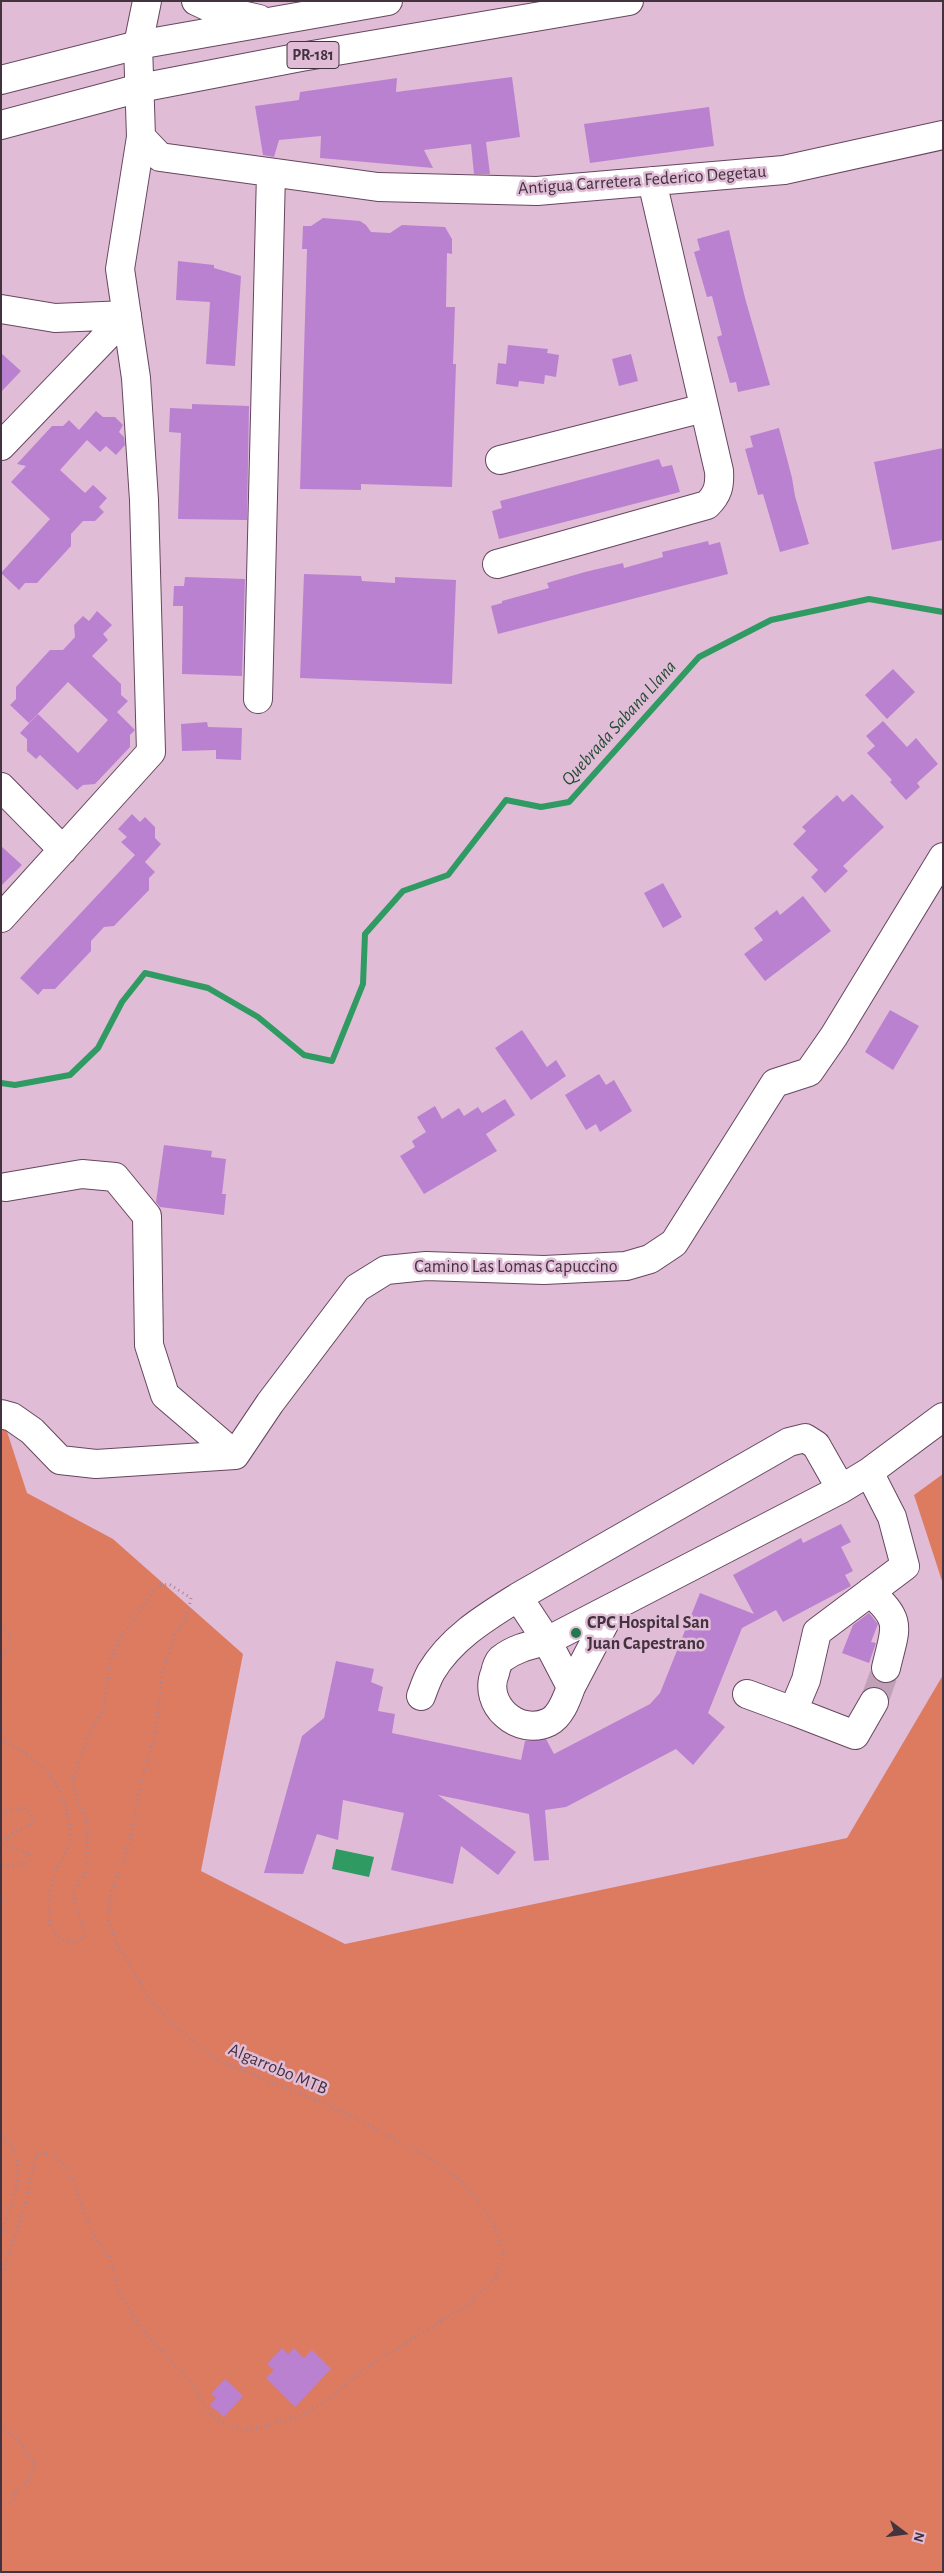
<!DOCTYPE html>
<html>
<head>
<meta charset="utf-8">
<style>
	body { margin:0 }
	#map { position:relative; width:944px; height:2573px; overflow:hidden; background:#e1bcd7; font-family:"Alegreya Sans",sans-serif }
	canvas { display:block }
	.frame { position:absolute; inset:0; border:2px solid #42333e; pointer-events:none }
	.north { position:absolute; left:879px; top:2508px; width:50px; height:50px; -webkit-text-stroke:4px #e1bcd7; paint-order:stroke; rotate:105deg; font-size:14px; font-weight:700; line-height:20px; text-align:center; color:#42333e }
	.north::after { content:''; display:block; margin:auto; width:18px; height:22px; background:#42333e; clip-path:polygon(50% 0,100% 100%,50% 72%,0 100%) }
</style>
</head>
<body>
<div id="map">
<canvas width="944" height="2573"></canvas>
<div class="frame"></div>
<div class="north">N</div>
</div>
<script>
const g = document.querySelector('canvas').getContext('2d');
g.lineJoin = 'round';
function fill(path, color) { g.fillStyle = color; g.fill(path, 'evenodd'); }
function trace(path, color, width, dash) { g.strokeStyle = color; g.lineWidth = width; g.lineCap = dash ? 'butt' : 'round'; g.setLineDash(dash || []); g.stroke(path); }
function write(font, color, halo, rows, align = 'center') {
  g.font = font + ' "Alegreya Sans",sans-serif'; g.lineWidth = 5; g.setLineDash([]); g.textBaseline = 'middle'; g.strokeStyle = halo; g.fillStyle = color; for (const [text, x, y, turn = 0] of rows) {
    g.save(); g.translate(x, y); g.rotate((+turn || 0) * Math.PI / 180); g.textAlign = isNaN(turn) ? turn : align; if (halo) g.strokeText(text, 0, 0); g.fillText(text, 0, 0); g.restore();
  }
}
const forest = new Path2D(`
	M 1,1413 L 27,1493 L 113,1539 L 243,1654 L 201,1871 L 345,1944 L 847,1838 L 943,1675 L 943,2572 L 1,2572 Z
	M 943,1474 L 943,1584 L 914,1495 Z`);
const water = new Path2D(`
	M 336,1849 L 374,1857 L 369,1877 L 332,1869 Z`);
const stream = new Path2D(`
	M 1,1083 L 15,1085 L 70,1075 L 98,1048 L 122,1002 L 145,973 L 208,988 L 258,1017 L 304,1055 L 332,1061 L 363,984 L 365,934 L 403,891 L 448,875 L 506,800 L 541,807 L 569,802 L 699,657 L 771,620 L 869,599 L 943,612`);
const building = new Path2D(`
	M 512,77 L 520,137 L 486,142 L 490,174 L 474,174 L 471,144 L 424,150 L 433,168 L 320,158 L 321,136 L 279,140 L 274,157 L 263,155 L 255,106 L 299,100 L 300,92 L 397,78 L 396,92 Z
	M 709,107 L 714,146 L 590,163 L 584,124 Z
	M 323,218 L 360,221 L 366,225 L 371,232 L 390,233 L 402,225 L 445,227 L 452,239 L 452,254 L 447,253 L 446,307 L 455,307 L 453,364 L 456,364 L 452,487 L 361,484 L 361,490 L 300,489 L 307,249 L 302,249 L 303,226 L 311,226 Z
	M 729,230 L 745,298 L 770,385 L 738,392 L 736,382 L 730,383 L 717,337 L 722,335 L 712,296 L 707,297 L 694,252 L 700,250 L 697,239 Z
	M 178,261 L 214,265 L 214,268 L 241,276 L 235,366 L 206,364 L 210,302 L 176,300 Z
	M 508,345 L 548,349 L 547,353 L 559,355 L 556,377 L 545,375 L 544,384 L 519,381 L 518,387 L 496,384 L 498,363 L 506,364 Z
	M 1,353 L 21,371 L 1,392 Z
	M 631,354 L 638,381 L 619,386 L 612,359 Z
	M 192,404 L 249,406 L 247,520 L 178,519 L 181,433 L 169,432 L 170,408 L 192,409 Z
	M 96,411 L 103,417 L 115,417 L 123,425 L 119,432 L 124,437 L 125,445 L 116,455 L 106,446 L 100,452 L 87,440 L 60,470 L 85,493 L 93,485 L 107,498 L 99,507 L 104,512 L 95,521 L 83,521 L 71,534 L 71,546 L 37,583 L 25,583 L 19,590 L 1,573 L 50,519 L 11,482 L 26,466 L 17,464 L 52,426 L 63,426 L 69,420 L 79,430 Z
	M 779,428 L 792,478 L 795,496 L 809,544 L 780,552 L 763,494 L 758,495 L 745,449 L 753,447 L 750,436 Z
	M 943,448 L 943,540 L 892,550 L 874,462 Z
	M 659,459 L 662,467 L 672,465 L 680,492 L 499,539 L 492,511 L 502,508 L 500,501 Z
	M 708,541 L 709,545 L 720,542 L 728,574 L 498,634 L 491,606 L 502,603 L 502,601 L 549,588 L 547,583 L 585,572 L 623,563 L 624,568 L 663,557 L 662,552 Z
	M 304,574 L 361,576 L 362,581 L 395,583 L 395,577 L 456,580 L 452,684 L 300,678 Z
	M 185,577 L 245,579 L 242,676 L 182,674 L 183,606 L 173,606 L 174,586 L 184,586 Z
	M 97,611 L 112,625 L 103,634 L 108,640 L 92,656 L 121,684 L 121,695 L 128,701 L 117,712 L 135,730 L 130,735 L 130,747 L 95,784 L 83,785 L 77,790 L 40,755 L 36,759 L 27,751 L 27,739 L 20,733 L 38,714 L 78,753 L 108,720 L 68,682 L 29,723 L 10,705 L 16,699 L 16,687 L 50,650 L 63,650 L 75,637 L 74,625 L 83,616 L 89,621 Z
	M 893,669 L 915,692 L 887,719 L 865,695 Z
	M 883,721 L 907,747 L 916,738 L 938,764 L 917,783 L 920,787 L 906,800 L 890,782 L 892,780 L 867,753 L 875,746 L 866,736 Z
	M 207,722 L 208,727 L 242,728 L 241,760 L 216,759 L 216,750 L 182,751 L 181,724 Z
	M 852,794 L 884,827 L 843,866 L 848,871 L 825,893 L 811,877 L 818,870 L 793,844 L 806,831 L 802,827 L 837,795 L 843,802 Z
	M 132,814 L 140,822 L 145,817 L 155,827 L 155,838 L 161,844 L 145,862 L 155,872 L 149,878 L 149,890 L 114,926 L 104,927 L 91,941 L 91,951 L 55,989 L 43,989 L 38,995 L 20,978 L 135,855 L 121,842 L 127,837 L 118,829 Z
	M 1,846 L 22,865 L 1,886 Z
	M 663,883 L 682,917 L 663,928 L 644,893 Z
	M 803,896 L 831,931 L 765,981 L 744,954 L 763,940 L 754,928 L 777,910 L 780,915 Z
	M 890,1010 L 919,1026 L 893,1070 L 865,1052 Z
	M 522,1030 L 547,1067 L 556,1060 L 566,1076 L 531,1100 L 495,1048 Z
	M 599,1074 L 606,1085 L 614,1080 L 632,1111 L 600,1132 L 596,1124 L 586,1130 L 565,1095 Z
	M 505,1099 L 515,1115 L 486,1134 L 497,1151 L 424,1194 L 400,1156 L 415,1147 L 412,1141 L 426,1132 L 417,1117 L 435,1106 L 442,1119 L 459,1108 L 464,1116 L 478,1107 L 482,1113 Z
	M 164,1145 L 212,1151 L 211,1157 L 226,1159 L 222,1194 L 226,1194 L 224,1215 L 160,1207 L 156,1202 Z
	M 841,1524 L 851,1542 L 841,1547 L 853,1571 L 845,1575 L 851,1586 L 783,1622 L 776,1610 L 742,1628 L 708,1713 L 725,1727 L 693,1765 L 676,1749 L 566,1807 L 545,1810 L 549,1860 L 534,1861 L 529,1814 L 438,1795 L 516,1852 L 498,1875 L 461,1846 L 453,1884 L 391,1870 L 404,1813 L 343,1800 L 338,1840 L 317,1834 L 303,1874 L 264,1873 L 302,1736 L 324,1718 L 336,1661 L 374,1669 L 371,1682 L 383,1687 L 378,1711 L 395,1714 L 392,1733 L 521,1760 L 525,1741 L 546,1739 L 554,1754 L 650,1704 L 660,1693 L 700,1593 L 754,1614 L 733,1575 L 801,1538 L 803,1543 Z
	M 869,1613 L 878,1624 L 871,1642 L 876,1643 L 869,1663 L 842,1653 L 853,1625 Z
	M 282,2348 L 288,2354 L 294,2348 L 304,2358 L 312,2350 L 331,2369 L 295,2407 L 266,2378 L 274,2370 L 267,2364 Z
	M 225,2379 L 243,2396 L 224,2417 L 210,2405 L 216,2398 L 211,2394 Z`);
const minorTunnel = new Path2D(`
	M 874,1702 L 886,1668`);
const path = new Path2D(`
	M 1,1627 L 10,1634 L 8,1647 L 1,1659
	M 1,1708 L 1,1732
	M 1,1738 C 12,1749 16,1747 27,1754 C 47,1768 61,1788 67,1812 C 69,1821 72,1834 70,1843 C 68,1852 62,1857 58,1866 C 50,1883 41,1925 60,1938 C 64,1941 71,1942 75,1944 L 86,1935 L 72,1893 L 85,1873 L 88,1848 L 87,1822 L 71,1783 L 91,1730 L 103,1711 L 110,1664 L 120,1638 L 157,1586 L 169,1584 L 191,1598 L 187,1616 L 175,1635 L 163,1670 L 155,1735 L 140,1786 L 131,1836 L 111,1894 L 108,1919 L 116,1942 L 149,1998 L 175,2027 L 219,2061 L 319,2101 L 355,2118 L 428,2157 L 463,2182 L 493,2222 L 504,2254 L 495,2278 L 467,2305 L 370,2365 L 322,2404 L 295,2418 L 248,2430 L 231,2426 L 217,2419 L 207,2409 L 191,2382 L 139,2327 L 118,2289 L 109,2256 L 92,2232 L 68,2168 L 53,2155 L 39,2152 L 34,2164 L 25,2205 L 1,2277
	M 1,1812 L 25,1807 L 31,1814 L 32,1824 L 5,1837 L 5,1846 L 30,1853 L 31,1861 L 12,1866 L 1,1864
	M 1,1902 L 1,1906
	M 1,2135 C 33,2160 12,2201 1,2234
	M 1,2425 L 21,2443 L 35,2464 L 27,2482 L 18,2487 L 13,2501 L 1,2506`);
const minor = new Path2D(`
	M 147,1 L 138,45 L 141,137 L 160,157 L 378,187 L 537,191 L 784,170 L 943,135
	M 1,309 L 55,318 L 127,315
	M 1,446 L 127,315
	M 500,460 L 704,408
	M 497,564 L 707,505 C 718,494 720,486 719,471 L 652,181
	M 258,699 L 271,173
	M 1,787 L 63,850
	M 1,918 L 151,752 L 144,500 L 136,378 L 120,269 L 141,137
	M 6,1187 L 82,1174 L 115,1177 L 147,1216 L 149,1345 L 165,1395 L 235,1455
	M 1,1414 L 12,1417 L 32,1431 L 60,1460 L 96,1464 L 235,1455
	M 235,1455 L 270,1403 L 357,1288 L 386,1270 L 426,1266 L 544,1270 L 626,1266 L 650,1259 L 674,1243 L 775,1083 L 809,1072 L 834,1036 L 943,857
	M 870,1592 C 904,1622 895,1628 886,1668
	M 518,1597 L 547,1641 L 571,1687 C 567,1698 561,1716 549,1722 C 518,1737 482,1704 495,1673 C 496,1668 498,1662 501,1659 C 515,1648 531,1645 547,1641 L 841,1489 L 869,1472 L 943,1417
	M 571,1687 L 613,1607
	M 747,1694 L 793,1711 L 806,1680 L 817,1632 L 905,1566 L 892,1517 L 869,1472
	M 421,1696 C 424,1688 427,1679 431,1672 C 451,1638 486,1617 518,1597 L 789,1442 L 805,1438 L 816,1445 L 841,1489
	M 793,1711 L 855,1735 L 874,1702`);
const highway = new Path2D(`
	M 196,1 L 211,8 L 259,19
	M 1,80 L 138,45 L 388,1
	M 1,125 L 140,88 L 301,57 L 629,1`);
const markers = [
	[576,1633,6,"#24794c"]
];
const shields = [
	[313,55,52]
];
const shieldNames = [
	["PR-181",313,55]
];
const streetNames = [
	["Antigua Carretera Federico Degetau",642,180,-4],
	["Camino Las Lomas Capuccino",516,1267],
	["Algarrobo MTB",278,2069,23]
];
const poiNames = [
	["CPC Hospital San",587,1623],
	["Juan Capestrano",587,1644]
];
const waterNames = [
	["Quebrada Sabana Llana",619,723,-48]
];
fill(forest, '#dd7b60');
fill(water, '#2f9a62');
trace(stream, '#2f9a62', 6);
fill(building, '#ba81d0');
trace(minorTunnel, '#c1a1b8', 28, [28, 14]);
trace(minor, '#66475e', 30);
trace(highway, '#66475e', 30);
trace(path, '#a3869b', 3, [1, 4]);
trace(minor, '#fff', 28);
trace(highway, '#fff', 28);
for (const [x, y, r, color] of markers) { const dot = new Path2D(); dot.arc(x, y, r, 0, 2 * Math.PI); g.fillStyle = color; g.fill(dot); trace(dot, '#e1bcd7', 2); }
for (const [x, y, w] of shields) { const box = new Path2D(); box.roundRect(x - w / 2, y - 13.5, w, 27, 4); g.fillStyle = '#e1bcd7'; g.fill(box); trace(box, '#42333e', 1); }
write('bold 16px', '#42333e', null, shieldNames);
write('18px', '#42333e', '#e1bcd7', streetNames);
write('bold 18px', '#42333e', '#e1bcd7', poiNames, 'left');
write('italic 19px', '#234c34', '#e1bcd7', waterNames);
</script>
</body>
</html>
